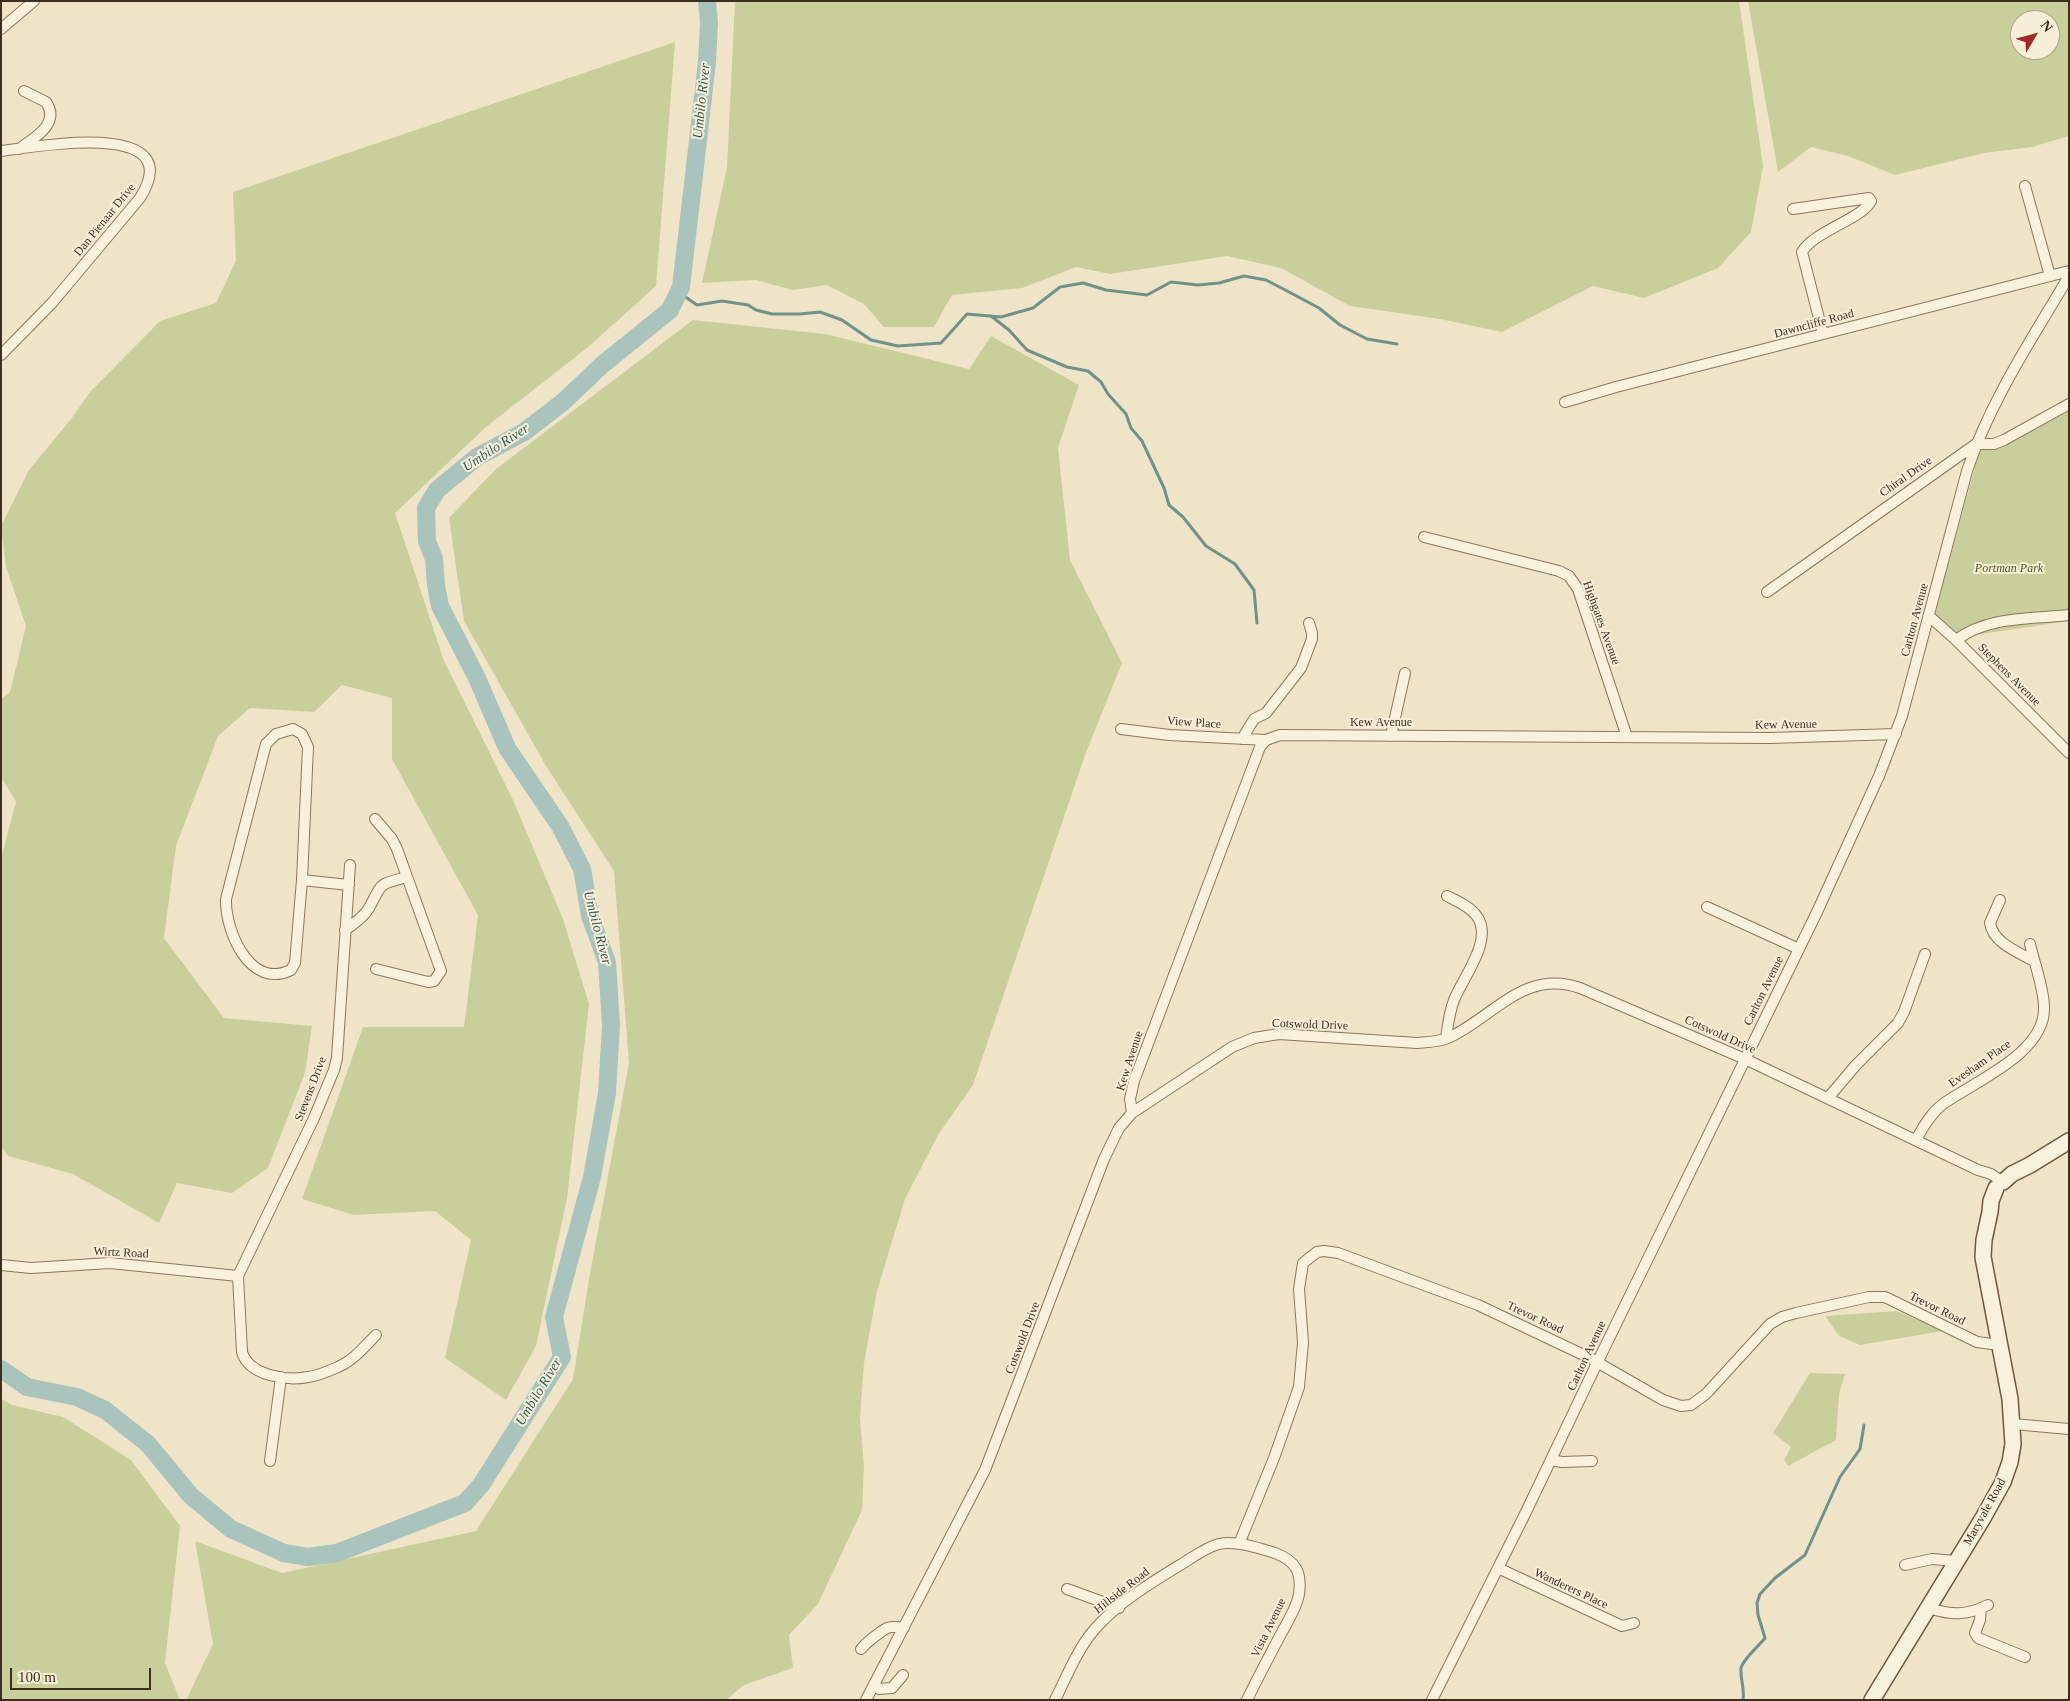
<!DOCTYPE html>
<html>
<head>
<meta charset="utf-8">
<style>
	body { margin:0 }
	#map { position:relative; width:2070px; height:1701px; overflow:hidden; background:#f0e4c8; font-family:"Times New Roman",serif }
	canvas { display:block }
	.frame { position:absolute; inset:0; border:2px solid #3d2e20; pointer-events:none }
	.north { position:absolute; left:2010px; top:10px; width:50px; height:50px; box-sizing:border-box; background:#f7eed8; border:1px solid #ada18e; border-radius:50%; rotate:53deg; font-size:14px; font-weight:700; line-height:20px; text-align:center; color:#3d2e20 }
	.north::after { content:''; display:block; margin:auto; width:18px; height:22px; background:#9e2a2b; clip-path:polygon(50% 0,100% 100%,50% 72%,0 100%) }
	.scale { position:absolute; left:10px; top:1668px; width:141px; height:22px; box-sizing:border-box; border:2px solid #3d2e20; border-top:0; padding-left:6px; font-size:15px; line-height:18px; white-space:nowrap; color:#3d2e20; -webkit-text-stroke:4px #f7eed8; paint-order:stroke }
</style>
</head>
<body>
<div id="map">
<canvas width="2070" height="1701"></canvas>
<div class="frame"></div>
<div class="north">N</div>
<div class="scale">100 m</div>
</div>
<script>
const g = document.querySelector('canvas').getContext('2d');
g.lineJoin = 'round';
function fill(path, color) { g.fillStyle = color; g.fill(path, 'evenodd'); }
function trace(path, color, width, dash) { g.strokeStyle = color; g.lineWidth = width; g.lineCap = dash ? 'butt' : 'round'; g.setLineDash(dash || []); g.stroke(path); }
function write(font, color, halo, rows, align = 'center') {
  g.font = font + ' "Times New Roman",serif'; g.lineWidth = 4; g.setLineDash([]); g.textBaseline = 'middle'; g.strokeStyle = halo; g.fillStyle = color; for (const [text, x, y, turn = 0] of rows) {
    g.save(); g.translate(x, y); g.rotate((+turn || 0) * Math.PI / 180); g.textAlign = isNaN(turn) ? turn : align; if (halo) g.strokeText(text, 0, 0); g.fillText(text, 0, 0); g.restore();
  }
}
const green = new Path2D(`
	M 735,1 L 1739,1 L 1763,166 L 1751,232 L 1718,268 L 1644,298 L 1593,286 L 1502,332 L 1440,319 L 1350,306 L 1281,268 L 1227,256 L 1110,274 L 1076,267 L 1022,288 L 952,295 L 934,327 L 884,327 L 864,304 L 827,285 L 793,290 L 756,280 L 702,283 L 727,167 Z
	M 1748,1 L 2069,1 L 2069,136 L 2032,147 L 1984,153 L 1895,175 L 1848,156 L 1811,147 L 1778,172 ZM 2020,20 L 2050,20 L 2050,50 L 2020,50 Z
	M 675,42 L 656,286 L 587,348 L 486,427 L 395,513 L 444,661 L 513,800 L 563,919 L 589,1004 L 567,1198 L 536,1346 L 506,1400 L 445,1358 L 471,1240 L 435,1211 L 354,1215 L 302,1199 L 363,1027 L 464,1027 L 478,915 L 392,759 L 392,698 L 342,685 L 314,712 L 250,708 L 218,736 L 176,846 L 164,938 L 224,1018 L 312,1026 L 305,1073 L 268,1168 L 232,1193 L 177,1183 L 159,1223 L 73,1174 L 8,1156 L 1,1146 L 1,858 L 16,802 L 1,777 L 1,699 L 10,692 L 26,626 L 6,567 L 1,526 L 29,470 L 71,419 L 90,392 L 160,321 L 216,303 L 236,261 L 233,192 Z
	M 693,320 L 825,334 L 969,369 L 991,336 L 1079,385 L 1058,448 L 1070,560 L 1122,663 L 1085,755 L 973,1085 L 938,1135 L 905,1199 L 877,1291 L 864,1363 L 860,1418 L 864,1466 L 862,1510 L 818,1604 L 789,1635 L 793,1668 L 744,1685 L 726,1700 L 186,1700 L 213,1644 L 195,1541 L 282,1573 L 476,1531 L 573,1379 L 589,1279 L 629,1063 L 614,871 L 546,766 L 464,621 L 449,518 L 496,469 Z
	M 2069,405 L 2069,621 L 1961,637 L 1933,620 L 1981,445 Z
	M 1897,1311 L 1943,1331 L 1860,1345 L 1839,1336 L 1825,1316 Z
	M 1810,1373 L 1845,1374 L 1839,1394 L 1836,1440 L 1788,1466 L 1784,1460 L 1791,1447 L 1773,1433 Z
	M 1,1399 L 12,1405 L 63,1417 L 131,1460 L 180,1526 L 165,1663 L 180,1700 L 1,1700 Z`);
const stream = new Path2D(`
	M 676,297 L 684,296 L 697,305 L 722,301 L 748,305 L 756,310 L 772,314 L 800,314 L 820,312 L 842,320 L 871,340 L 898,346 L 941,343 L 967,314 L 1001,317 L 1033,308 L 1060,287 L 1083,283 L 1106,290 L 1147,295 L 1171,282 L 1198,285 L 1219,283 L 1244,276 L 1266,280 L 1291,293 L 1319,308 L 1340,325 L 1367,339 L 1397,344
	M 991,316 L 1009,330 L 1027,350 L 1067,367 L 1088,371 L 1101,382 L 1108,394 L 1126,414 L 1131,428 L 1142,441 L 1164,488 L 1169,505 L 1183,517 L 1206,546 L 1235,564 L 1254,590 L 1257,623
	M 1743,1700 C 1745,1689 1740,1679 1741,1668 C 1743,1659 1758,1647 1765,1638 L 1758,1615 L 1757,1603 L 1760,1594 L 1775,1578 L 1805,1555 L 1840,1477 L 1860,1449 L 1864,1425`);
const river = new Path2D(`
	M 1,1369 L 27,1387 L 77,1397 L 105,1410 L 148,1444 L 191,1496 L 231,1529 L 284,1553 L 308,1557 L 337,1553 L 465,1503 L 481,1485 L 562,1357 L 554,1317 L 592,1177 L 607,1093 L 611,1025 L 607,962 L 590,916 L 582,869 L 560,826 L 507,748 L 477,678 L 440,606 L 436,585 L 434,559 L 427,541 L 426,508 L 437,490 L 477,457 L 524,432 L 563,402 L 602,365 L 670,310 L 681,287 L 688,227 L 707,62 L 709,23 L 707,1`);
const street = new Path2D(`
	M 1,29 L 34,1
	M 19,149 C 34,138 61,124 46,102 L 24,91
	M 1,151 C 35,147 190,118 140,198 L 52,303 L 1,355
	M 2025,186 L 2050,276
	M 1793,209 L 1862,199 L 1869,198 L 1871,201 C 1862,219 1814,231 1802,252 L 1823,334
	M 1565,402 L 1616,387 L 2069,271
	M 1424,537 L 1559,571 L 1569,576 L 1578,589 L 1627,737
	M 1767,592 L 1976,444 L 1994,444 L 2004,440 L 2069,404
	M 1929,616 L 1956,640 L 2069,753
	M 1956,640 C 1988,616 2031,619 2069,615
	M 293,729 L 302,734 L 308,747 L 302,880 L 295,963 L 291,970 C 250,990 225,931 226,899 L 266,744 L 276,734 Z
	M 1121,729 L 1169,735 L 1266,740
	M 1391,736 L 1405,673
	M 1242,739 L 1254,719 L 1266,713 L 1301,668 L 1312,639 L 1312,633 L 1309,623
	M 375,819 L 392,839 L 397,849 L 441,971 L 434,981 L 428,982 L 376,969
	M 350,865 L 337,1058 L 334,1070 L 314,1118 L 238,1276 L 242,1352 C 249,1376 287,1381 308,1377 C 318,1376 329,1371 338,1367 C 354,1360 364,1347 376,1335
	M 302,880 L 349,885
	M 2000,900 L 1990,923 C 1993,943 2018,952 2034,961
	M 1707,907 L 1799,949
	M 345,930 C 354,924 364,917 369,908 C 383,883 376,885 407,877
	M 1446,1038 C 1448,1025 1449,1013 1454,1000 C 1463,977 1495,939 1476,915 C 1469,906 1457,901 1447,896
	M 1828,1098 L 1856,1065 L 1898,1023 L 1904,1012 L 1925,954
	M 1132,1113 L 1130,1099 L 1134,1081 L 1260,747 L 1266,740 L 1280,735 L 1770,738 L 1896,734
	M 1916,1140 C 1923,1127 1931,1113 1943,1104 C 1975,1081 2046,1053 2044,1007 C 2044,989 2034,962 2030,944
	M 1,1265 L 31,1268 L 110,1263 L 238,1276
	M 2013,1424 L 2069,1429
	M 1551,1460 L 1562,1462 L 1592,1461
	M 270,1461 L 281,1377
	M 1239,1544 L 1274,1458 L 1299,1387 L 1303,1342 L 1299,1289 L 1303,1263 L 1317,1252 L 1324,1251 L 1338,1253 L 1478,1305 L 1590,1358 L 1663,1400 L 1681,1406 L 1691,1405 L 1706,1394 L 1770,1324 L 1782,1317 L 1796,1313 L 1869,1297 L 1885,1297 L 1977,1342 L 1999,1345
	M 1905,1565 L 1932,1559 L 1956,1561
	M 1498,1568 L 1622,1626 L 1634,1623
	M 1067,1589 L 1119,1608
	M 1928,1608 C 1951,1615 1966,1616 1988,1605
	M 1981,1608 L 1980,1620 L 1975,1633 L 1978,1638 L 2025,1657
	M 861,1649 C 866,1643 869,1641 874,1637 C 887,1628 885,1625 904,1628
	M 874,1684 L 879,1689 L 892,1688 L 903,1675
	M 866,1700 L 985,1470 L 1104,1159 L 1119,1128 L 1132,1113 L 1232,1047 L 1254,1038 L 1279,1034 L 1417,1043 C 1428,1042 1438,1042 1448,1038 C 1493,1018 1524,968 1580,988 L 1745,1059 L 1978,1170 L 1991,1174 L 2001,1181
	M 1055,1700 C 1067,1676 1077,1650 1094,1630 C 1118,1602 1154,1581 1185,1562 C 1196,1555 1207,1547 1219,1544 C 1235,1540 1259,1548 1275,1553 C 1296,1561 1302,1572 1299,1594 C 1297,1607 1288,1621 1282,1632 C 1270,1655 1258,1677 1247,1700
	M 1432,1700 L 1526,1512 L 1599,1359 L 1817,912 L 1879,776 L 1902,716 L 1967,471 C 1990,401 2032,339 2069,276`);
const secondary = new Path2D(`
	M 2003,1182 L 2012,1174 L 2030,1165 L 2069,1141
	M 1872,1700 L 1983,1518 L 2003,1482 L 2010,1462 L 2013,1444 L 2010,1399 L 1983,1257 L 1984,1240 L 1990,1212 L 1991,1201 L 1996,1188`);
const streetNames = [
	["Dan Pienaar Drive",105,220,-51],
	["Dawncliffe Road",1814,324,-15],
	["Chiral Drive",1906,477,-35],
	["Carlton Avenue",1915,620,-75],
	["Highgates Avenue",1601,623,70],
	["Stephens Avenue",2009,675,45],
	["View Place",1194,723,4],
	["Kew Avenue",1381,723],
	["Kew Avenue",1786,725,-1],
	["Carlton Avenue",1764,991,-64],
	["Cotswold Drive",1310,1025,2],
	["Cotswold Drive",1720,1035,24],
	["Kew Avenue",1130,1061,-72],
	["Evesham Place",1980,1064,-35],
	["Stevens Drive",311,1089,-69],
	["Wirtz Road",121,1253,3],
	["Trevor Road",1937,1309,26],
	["Trevor Road",1535,1318,25],
	["Cotswold Drive",1023,1338,-69],
	["Carlton Avenue",1587,1356,-65],
	["Maryvale Road",1985,1512,-61],
	["Wanderers Place",1571,1589,25],
	["Hillside Road",1122,1591,-38],
	["Vista Avenue",1269,1628,-64]
];
const parkNames = [
	["Portman Park",2009,569]
];
const waterNames = [
	["Umbilo River",702,101,-84],
	["Umbilo River",496,448,-33],
	["Umbilo River",597,928,75],
	["Umbilo River",539,1392,-59]
];
fill(green, '#c9cf9b');
trace(stream, '#6f938a', 3);
trace(river, '#a9c4bc', 18);
trace(street, '#8d765c', 12);
trace(secondary, '#6f573f', 18);
trace(street, '#faf1dc', 10);
trace(secondary, '#faf1dc', 15);
write('12px', '#3d2e20', '#f7eed8', streetNames);
write('italic 12px', '#4d5a26', '#f7eed8', parkNames);
write('italic 14px', '#2f5d5a', '#f7eed8', waterNames);
</script>
</body>
</html>
